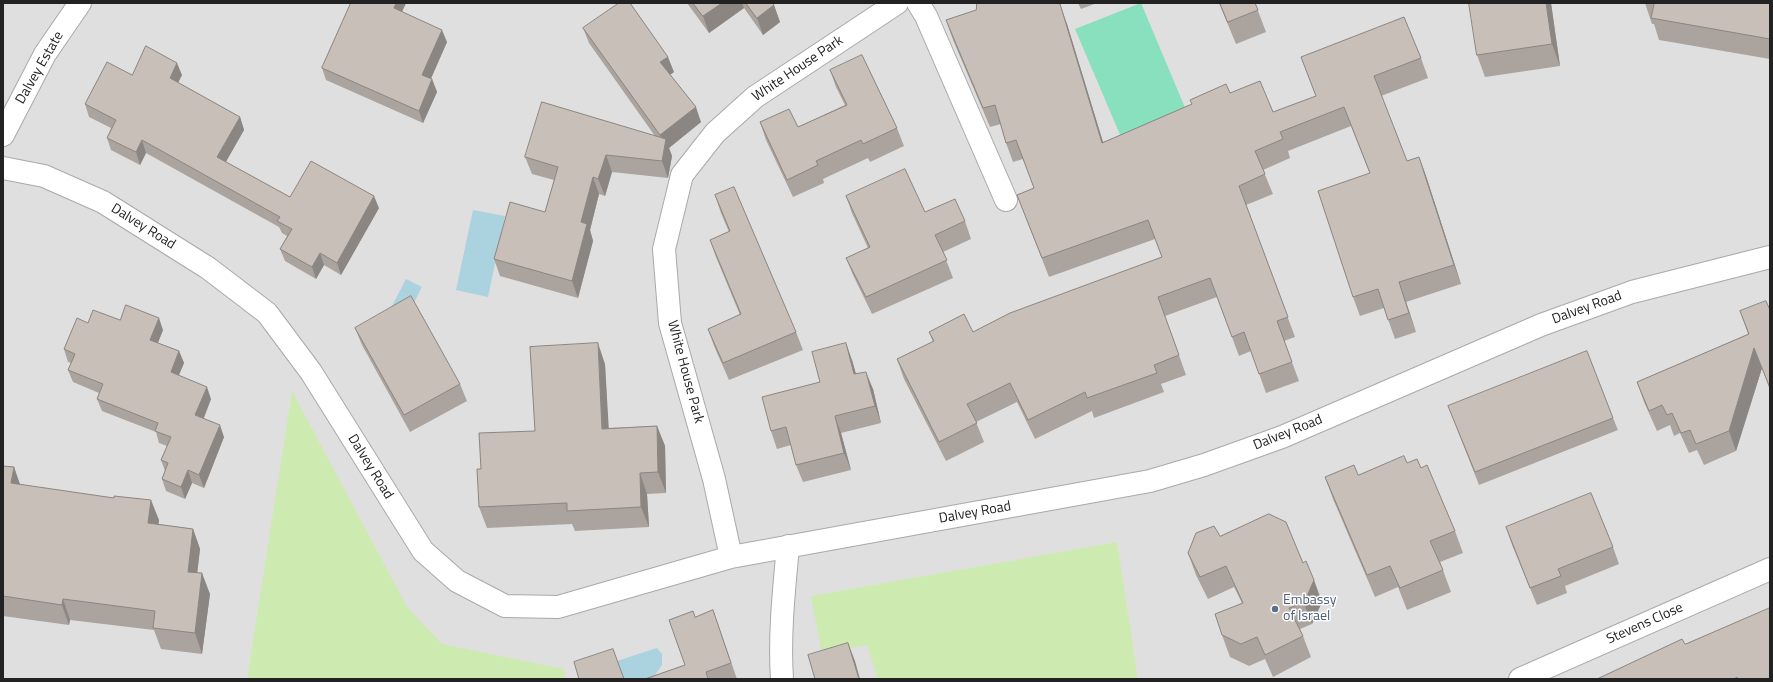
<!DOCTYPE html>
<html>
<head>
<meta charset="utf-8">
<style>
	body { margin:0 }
	#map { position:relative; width:1773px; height:682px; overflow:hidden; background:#f2efe9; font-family:"Titillium Web",sans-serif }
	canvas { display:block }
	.frame { position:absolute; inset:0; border:4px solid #222; pointer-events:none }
</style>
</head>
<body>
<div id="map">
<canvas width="1773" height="682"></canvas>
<div class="frame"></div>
</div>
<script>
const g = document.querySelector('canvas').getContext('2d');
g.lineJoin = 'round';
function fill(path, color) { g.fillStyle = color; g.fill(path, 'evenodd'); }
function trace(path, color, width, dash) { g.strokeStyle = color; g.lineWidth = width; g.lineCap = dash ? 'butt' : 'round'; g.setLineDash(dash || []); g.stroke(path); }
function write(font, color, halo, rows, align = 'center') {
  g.font = font + ' "Titillium Web",sans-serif'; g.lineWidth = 3; g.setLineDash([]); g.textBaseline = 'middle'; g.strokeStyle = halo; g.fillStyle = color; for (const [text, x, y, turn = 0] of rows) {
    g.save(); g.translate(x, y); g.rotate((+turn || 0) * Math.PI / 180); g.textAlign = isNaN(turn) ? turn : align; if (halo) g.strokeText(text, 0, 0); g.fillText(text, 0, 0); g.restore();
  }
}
const residential = new Path2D(`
	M 3,3 L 1770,3 L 1770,679 L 3,679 Z`);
const grass = new Path2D(`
	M 292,391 L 407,607 L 442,644 L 564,669 L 565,679 L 247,679 Z
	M 1117,542 L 1138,679 L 878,679 L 867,645 L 822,654 L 811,596 Z`);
const pitch = new Path2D(`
	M 1141,3 L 1186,110 L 1121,137 L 1075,29 Z`);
const water = new Path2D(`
	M 473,210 L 505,216 L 488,297 L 456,290 Z
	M 406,279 L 422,287 L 407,316 L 391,308 Z
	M 657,648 L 662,654 L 662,665 L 652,679 L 624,679 L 619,665 L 601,666 Z`);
const street = new Path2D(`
	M 918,3 L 926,16 L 1006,200
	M 3,135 L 45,54 L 80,3
	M 3,168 L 44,176 L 103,202 L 208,268 L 267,313 L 311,372 L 423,551 L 457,581 L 505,606 L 558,607 L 731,557 L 1150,481 L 1204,465 L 1282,437 L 1541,325 L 1632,292 L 1770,257
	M 731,557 L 714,479 L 670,323 L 664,249 L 682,175 L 715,133 L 755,97 L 897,3
	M 782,679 C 779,635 784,590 788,546
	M 1520,679 L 1770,569`);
const wall = new Path2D(`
	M 351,3 L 406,3 L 402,12 L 447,42 L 431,79 L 432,79 L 437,92 L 423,123 L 326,80 L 322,68 Z
	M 687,3 L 773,3 L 780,22 L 763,35 L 744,8 L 709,33 Z
	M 1078,3 L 1097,3 L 1081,9 Z
	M 1219,3 L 1255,3 L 1266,32 L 1236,44 Z
	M 1551,3 L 1560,66 L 1485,77 L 1477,55 Z
	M 1645,3 L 1770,3 L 1770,59 L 1659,40 L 1654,24 L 1652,24 Z
	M 946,20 L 1067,24 L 1103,142 L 1230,93 L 1273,112 L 1316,96 L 1301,57 L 1421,58 L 1428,78 L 1381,96 L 1407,161 L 1419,157 L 1426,176 L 1461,284 L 1406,302 L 1416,332 L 1395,339 L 1384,308 L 1360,316 L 1353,297 L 1370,174 L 1351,126 L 1288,151 L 1290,158 L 1263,170 L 1273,194 L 1246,205 L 1295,337 L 1284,341 L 1299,381 L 1266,393 L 1251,351 L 1239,356 L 1217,297 L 1165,316 L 1186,375 L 1161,384 L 1164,392 L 1094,418 L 1092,411 L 1035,439 L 1017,402 L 976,422 L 984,442 L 946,461 L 904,379 L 897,359 L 933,342 L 929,332 L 973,332 L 1162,257 L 1155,239 L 1049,277 L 1017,195 L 1034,188 L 1023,159 L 1013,162 L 1006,143 L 1001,124 L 990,127 L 953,40 Z
	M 583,28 L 674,72 L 670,75 L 701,122 L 669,148 L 672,156 L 668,178 L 612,172 L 605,196 L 599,194 L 590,230 L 593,241 L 578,298 L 500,276 L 494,259 L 545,212 L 554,180 L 532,174 L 525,157 L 655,136 L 589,43 Z
	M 830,70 L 897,128 L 904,146 L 870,162 L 868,158 L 823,179 L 824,183 L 793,197 L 766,140 L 760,122 L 798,127 L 845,105 L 836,87 Z
	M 132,75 L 182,75 L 178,83 L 240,117 L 244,130 L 226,162 L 290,197 L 379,208 L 341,275 L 324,265 L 316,279 L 285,261 L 280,249 L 287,236 L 282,233 L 279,227 L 146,153 L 140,165 L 111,150 L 107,138 L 111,128 L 89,117 L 85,104 Z
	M 715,195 L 796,332 L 803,350 L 729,380 L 714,346 L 708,329 L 740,315 L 716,257 L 710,240 L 729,232 L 721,213 Z
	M 846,196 L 965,221 L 971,239 L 943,252 L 953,278 L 872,314 L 853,275 L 846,258 L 868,248 L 852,213 Z
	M 1770,310 L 1770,390 L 1762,368 L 1736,451 L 1704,465 L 1697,450 L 1689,453 L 1680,433 L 1674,436 L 1670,425 L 1657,431 L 1644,402 L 1637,382 L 1748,334 L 1740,311 Z
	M 120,320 L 163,330 L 158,343 L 179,351 L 184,363 L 179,375 L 211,399 L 204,418 L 224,437 L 204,488 L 192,483 L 185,499 L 166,491 L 162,479 L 165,471 L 161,460 L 167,446 L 159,443 L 156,432 L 102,411 L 97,399 L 99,393 L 73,382 L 68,370 L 71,363 L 68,362 L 64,349 L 88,323 Z
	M 355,328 L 460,384 L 467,401 L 410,432 L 362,345 Z
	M 852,360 L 856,374 L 873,389 L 881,423 L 841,433 L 851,470 L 803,482 L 796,465 L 791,445 L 777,449 L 771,431 L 820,382 Z
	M 605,364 L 608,428 L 657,426 L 665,446 L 666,493 L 647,494 L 649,527 L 575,531 L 572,524 L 487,528 L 479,507 L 481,469 L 535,431 Z
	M 1448,406 L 1613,418 L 1618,430 L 1479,485 Z
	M 1407,463 L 1421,468 L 1455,531 L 1463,553 L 1440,562 L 1451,592 L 1407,610 L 1398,587 L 1375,597 L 1333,499 L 1325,477 L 1358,475 Z
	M 3,466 L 14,467 L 20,484 L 159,520 L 158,524 L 193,529 L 200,549 L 197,573 L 210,594 L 202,654 L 161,649 L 154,630 L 70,620 L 69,625 L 3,616 Z
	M 1506,527 L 1613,547 L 1619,564 L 1565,586 L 1567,593 L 1537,605 L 1512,545 Z
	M 1220,536 L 1303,563 L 1322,602 L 1312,624 L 1300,629 L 1303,636 L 1311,657 L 1273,677 L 1265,659 L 1249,666 L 1230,657 L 1222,635 L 1242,603 L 1234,587 L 1208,599 L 1196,575 L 1188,553 Z
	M 713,610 L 737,679 L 645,679 L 685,665 L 695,617 Z`);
const shadedWall = new Path2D(`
	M 396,3 L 406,3 L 398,20 L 394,8 Z
	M 722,3 L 742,3 L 744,8 L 709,33 L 703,16 Z
	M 1546,3 L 1551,3 L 1560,66 L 1552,44 Z
	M 1060,4 L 1067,24 L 1109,162 L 1102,143 Z
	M 774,5 L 780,22 L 763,35 L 757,18 Z
	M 442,30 L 447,42 L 427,87 L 422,75 Z
	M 668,57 L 674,72 L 665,78 L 660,62 Z
	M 177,63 L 182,75 L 174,90 L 170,78 Z
	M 432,79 L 437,92 L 423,123 L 419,111 Z
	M 696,107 L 701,122 L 669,148 L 672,156 L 668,178 L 662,161 L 665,147 L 660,135 Z
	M 240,117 L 244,130 L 221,170 L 217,157 Z
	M 142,140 L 146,153 L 140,165 L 136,152 Z
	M 606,155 L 612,172 L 605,196 L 598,179 Z
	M 1419,157 L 1426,176 L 1461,284 L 1454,265 Z
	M 593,177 L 599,194 L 590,230 L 593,241 L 578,298 L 572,281 L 581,222 Z
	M 374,196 L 379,208 L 341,275 L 337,263 Z
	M 320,253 L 324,265 L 316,279 L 312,267 Z
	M 1399,282 L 1406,302 L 1416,332 L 1409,313 Z
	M 159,318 L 163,330 L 154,352 L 150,340 Z
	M 598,343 L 605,364 L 610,449 L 602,429 Z
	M 846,343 L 852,360 L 861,392 L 854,374 Z
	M 1754,348 L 1762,368 L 1736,451 L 1729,431 Z
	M 179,351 L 184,363 L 175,384 L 171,372 Z
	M 866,372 L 873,389 L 881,423 L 875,406 Z
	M 207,387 L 211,399 L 200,427 L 195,415 Z
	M 835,416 L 841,433 L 851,470 L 844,453 Z
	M 220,425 L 224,437 L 204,488 L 199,475 Z
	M 657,426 L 665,446 L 666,493 L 658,472 Z
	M 14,467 L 21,488 L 11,483 Z
	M 188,470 L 192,483 L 185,499 L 181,487 Z
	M 640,473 L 647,494 L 649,527 L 641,507 Z
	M 151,500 L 159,520 L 156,544 L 148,523 Z
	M 193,529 L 200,549 L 195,592 L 188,572 Z
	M 202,573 L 210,594 L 202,654 L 195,633 Z
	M 1314,580 L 1322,602 L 1312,624 L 1304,603 Z
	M 63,599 L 70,620 L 69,625 L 62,605 Z
	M 848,643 L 855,661 L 860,679 L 859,679 Z`);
const building = new Path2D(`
	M 351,3 L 396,3 L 394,8 L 442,30 L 422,75 L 432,79 L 419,111 L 322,68 Z
	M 619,3 L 630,3 L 668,57 L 660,62 L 696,107 L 660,135 L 583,28 Z
	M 693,3 L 722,3 L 703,16 Z
	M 746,3 L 773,3 L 774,5 L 757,18 Z
	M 977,3 L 1056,3 L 1060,4 L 1102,143 L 1192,104 L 1190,100 L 1226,84 L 1230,93 L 1260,81 L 1273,112 L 1316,96 L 1301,57 L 1404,17 L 1421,58 L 1374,76 L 1407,161 L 1419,157 L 1454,265 L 1399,282 L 1409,313 L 1388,320 L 1378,289 L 1353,297 L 1318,191 L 1370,173 L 1344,107 L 1280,132 L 1283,139 L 1255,151 L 1265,174 L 1239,186 L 1288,317 L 1277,321 L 1292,362 L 1259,374 L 1244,332 L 1232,337 L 1210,278 L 1158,297 L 1179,355 L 1154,365 L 1157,373 L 1087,398 L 1085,392 L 1028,420 L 1010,383 L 967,404 L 977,423 L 939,442 L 897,359 L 934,341 L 929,332 L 964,314 L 973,332 L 1010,313 L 1162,257 L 1148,220 L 1042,258 L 1017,195 L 1034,188 L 1016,140 L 1006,143 L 995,105 L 983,108 L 946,20 L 976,10 Z
	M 1220,3 L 1255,3 L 1258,10 L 1228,22 Z
	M 1469,3 L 1546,3 L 1552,44 L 1477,55 Z
	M 1650,3 L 1770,3 L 1770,39 L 1651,18 L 1654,4 Z
	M 146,46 L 177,63 L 170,78 L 240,117 L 217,157 L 290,197 L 311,161 L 374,196 L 337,263 L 320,253 L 312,267 L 280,249 L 292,229 L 277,221 L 280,217 L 142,140 L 136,152 L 107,138 L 116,120 L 85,104 L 107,62 L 132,75 Z
	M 862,55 L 897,128 L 863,144 L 861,140 L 816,161 L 818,165 L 787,180 L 760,122 L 789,109 L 798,127 L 847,105 L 830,70 Z
	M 542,102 L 666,139 L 662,161 L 606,155 L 598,179 L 593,177 L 581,222 L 587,224 L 572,281 L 494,259 L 510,202 L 545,212 L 558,167 L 525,157 Z
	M 905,169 L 925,212 L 955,199 L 965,221 L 935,235 L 947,260 L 866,297 L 846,258 L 870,247 L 846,196 Z
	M 734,187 L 796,332 L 723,363 L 708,329 L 741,314 L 710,240 L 730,231 L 715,195 Z
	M 411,296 L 460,384 L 404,415 L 355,328 Z
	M 1766,301 L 1770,310 L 1770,388 L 1754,348 L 1729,431 L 1696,444 L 1690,430 L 1681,433 L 1672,413 L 1667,415 L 1662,405 L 1649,411 L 1637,382 L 1749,334 L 1740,311 Z
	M 126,305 L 159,318 L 150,340 L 179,351 L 171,372 L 207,387 L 195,415 L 220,425 L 199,475 L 188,470 L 181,487 L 162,479 L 168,463 L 161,460 L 171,437 L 155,431 L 158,423 L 97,399 L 103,384 L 68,370 L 75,354 L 64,349 L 77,318 L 88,323 L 93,310 L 120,320 Z
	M 598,343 L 602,429 L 657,426 L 658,472 L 640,473 L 641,507 L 567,511 L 567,503 L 479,507 L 477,469 L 481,469 L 479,433 L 535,431 L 530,347 Z
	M 846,343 L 854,374 L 866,372 L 875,406 L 835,416 L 844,453 L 796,465 L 786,427 L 771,431 L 762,397 L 820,382 L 812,352 Z
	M 1587,351 L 1613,418 L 1475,472 L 1448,406 Z
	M 1404,456 L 1407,463 L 1417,459 L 1421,468 L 1427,465 L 1455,531 L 1430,541 L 1443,570 L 1400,588 L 1390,566 L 1367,575 L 1325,477 L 1354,465 L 1358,475 Z
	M 3,466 L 14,467 L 11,483 L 114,498 L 114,496 L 151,500 L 148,523 L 193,529 L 188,572 L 202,573 L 195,633 L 153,628 L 155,611 L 63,599 L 62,605 L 3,596 Z
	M 1591,493 L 1613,547 L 1558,569 L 1561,576 L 1530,588 L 1506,527 Z
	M 1269,514 L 1286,522 L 1303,563 L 1306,561 L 1314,580 L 1304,603 L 1289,608 L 1303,636 L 1265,655 L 1257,637 L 1241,644 L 1222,635 L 1215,614 L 1243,603 L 1226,566 L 1200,577 L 1188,553 L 1196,533 L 1214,526 L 1220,536 Z
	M 1770,608 L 1770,679 L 1738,679 L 1737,677 L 1734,679 L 1597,679 L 1682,639 L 1685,644 Z
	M 713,610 L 731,663 L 706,672 L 708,679 L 645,679 L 685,665 L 669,620 L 693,611 L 695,617 Z
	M 848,643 L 859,679 L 815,679 L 808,655 Z
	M 613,649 L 624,679 L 579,679 L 574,662 Z`);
const markers = [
	[1275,609,4,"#5c6f8a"]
];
const streetNames = [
	["Dalvey Estate",40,68,-60],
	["White House Park",798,69,-34],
	["Dalvey Road",143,227,32],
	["Dalvey Road",1587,308,-20],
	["White House Park",685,372,75],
	["Dalvey Road",1288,433,-22],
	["Dalvey Road",370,467,58],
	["Dalvey Road",975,513,-10],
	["Stevens Close",1645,624,-24]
];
const serviceNames = [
	["Embassy",1283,601],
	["of Israel",1283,617]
];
fill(residential, '#e0dfdf');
fill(grass, '#cdebb0');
fill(pitch, '#88e0be');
fill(water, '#aad3df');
trace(street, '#a9a9a9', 24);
trace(street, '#fff', 22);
fill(wall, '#aba49e');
fill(shadedWall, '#8b8681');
fill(building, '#c7bfb8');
trace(building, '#8b8681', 1);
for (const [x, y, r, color] of markers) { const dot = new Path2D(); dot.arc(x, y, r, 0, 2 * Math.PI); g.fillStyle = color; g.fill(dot); trace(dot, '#fff', 1.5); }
write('14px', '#222', '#fff', streetNames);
write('14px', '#4e5e75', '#fff', serviceNames, 'left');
</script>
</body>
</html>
